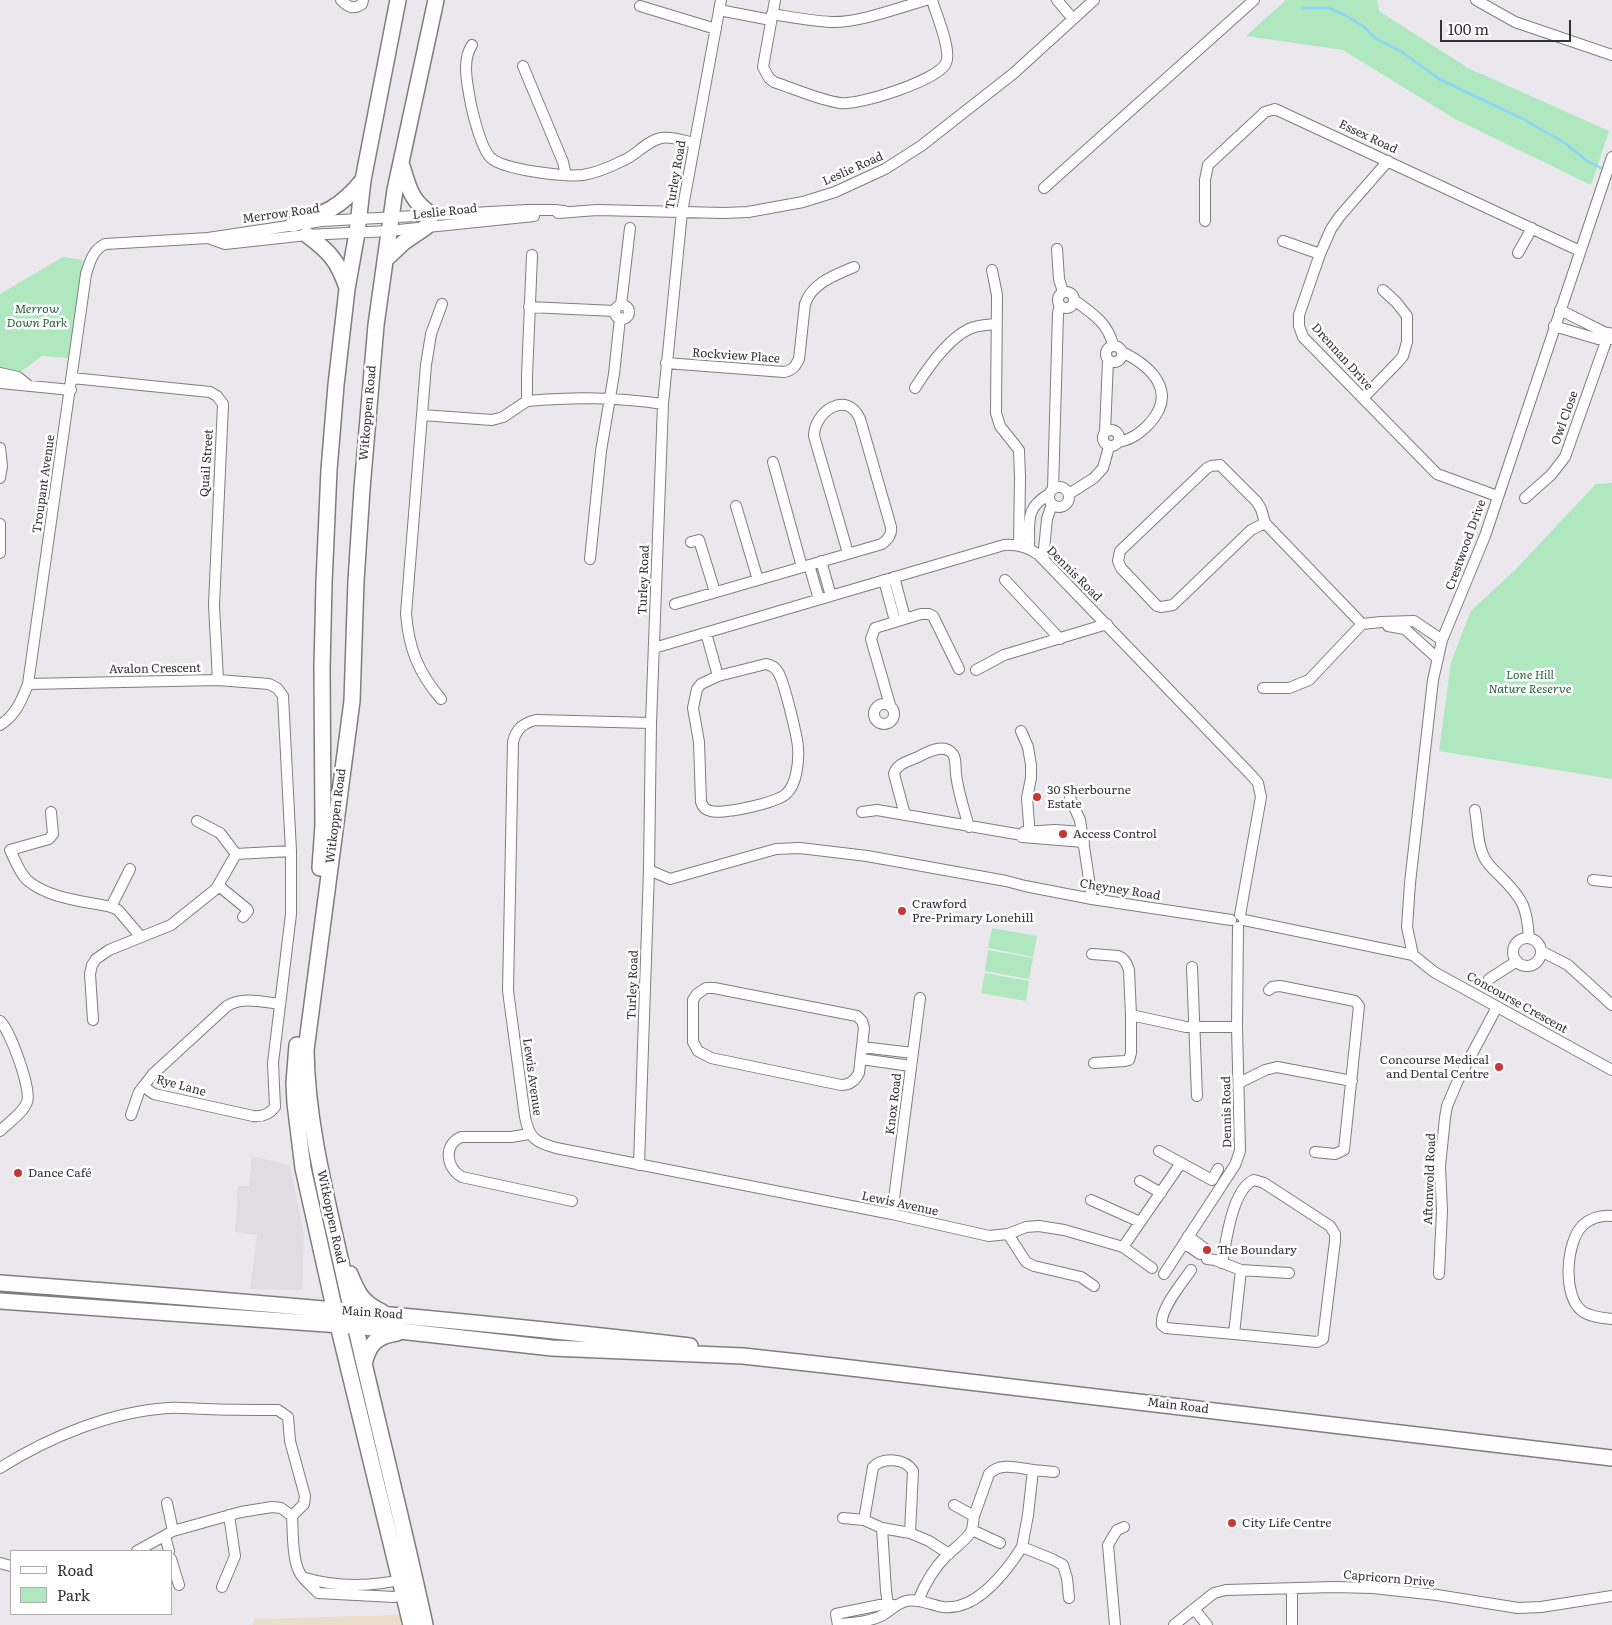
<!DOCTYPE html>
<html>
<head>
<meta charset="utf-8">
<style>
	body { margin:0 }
	#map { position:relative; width:1612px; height:1625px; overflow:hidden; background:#eae8ec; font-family:Literata,serif }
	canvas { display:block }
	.legend { position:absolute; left:10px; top:1550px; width:162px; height:65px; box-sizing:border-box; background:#fff; border:1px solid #adadad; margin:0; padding:6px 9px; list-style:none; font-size:15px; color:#323133 }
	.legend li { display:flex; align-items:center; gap:10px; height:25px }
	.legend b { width:25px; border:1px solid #adadad }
	.scale { position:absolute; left:1440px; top:20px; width:131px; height:22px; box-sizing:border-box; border:2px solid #323133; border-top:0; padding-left:6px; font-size:15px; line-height:18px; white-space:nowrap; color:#323133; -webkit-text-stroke:4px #fff; paint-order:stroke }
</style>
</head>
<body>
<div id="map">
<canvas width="1612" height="1625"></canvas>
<ul class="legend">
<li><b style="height:6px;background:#fff"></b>Road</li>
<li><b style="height:14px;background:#afe7bf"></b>Park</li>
</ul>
<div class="scale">100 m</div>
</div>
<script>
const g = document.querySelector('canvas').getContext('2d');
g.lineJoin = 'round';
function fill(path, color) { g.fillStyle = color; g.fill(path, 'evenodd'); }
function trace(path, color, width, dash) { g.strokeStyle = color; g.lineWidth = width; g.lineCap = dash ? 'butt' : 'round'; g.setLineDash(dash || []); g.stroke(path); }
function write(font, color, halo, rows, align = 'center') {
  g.font = font + ' Literata,serif'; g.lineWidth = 5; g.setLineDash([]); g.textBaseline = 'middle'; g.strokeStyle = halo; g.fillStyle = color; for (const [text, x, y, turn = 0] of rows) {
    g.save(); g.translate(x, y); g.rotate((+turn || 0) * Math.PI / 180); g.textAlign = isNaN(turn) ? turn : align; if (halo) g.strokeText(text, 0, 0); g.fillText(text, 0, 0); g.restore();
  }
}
const built = new Path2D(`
	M 252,1156 L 290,1165 L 304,1235 L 302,1290 L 250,1289 L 257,1235 L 235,1232 L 238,1186 L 249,1186 Z`);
const education = new Path2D(`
	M 399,1615 L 402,1625 L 253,1625 L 254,1619 Z`);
const green = new Path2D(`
	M 1286,0 L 1377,0 L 1379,11 L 1468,68 L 1609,131 L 1591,185 L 1455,119 L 1343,50 L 1246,36 Z
	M 63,257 L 83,260 L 69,358 L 42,356 L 19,373 L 0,370 L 0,294 Z
	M 1612,483 L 1612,779 L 1439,751 L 1451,662 L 1471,611 L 1515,570 L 1596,484 Z
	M 992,928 L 1037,936 L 1033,957 L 988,948 Z
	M 988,950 L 1033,958 L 1029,979 L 985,971 Z
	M 985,973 L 1029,981 L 1026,1001 L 981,993 Z`);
const stream = new Path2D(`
	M 1303,8 L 1329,8 L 1345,15 L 1364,27 L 1375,38 L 1402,52 L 1439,79 L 1523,119 L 1565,143 L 1587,161 L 1601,168`);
const street = new Path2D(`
	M 341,0 C 348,7 353,10 362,4 L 363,0
	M 775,0 L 763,67 L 769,78 L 774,82 C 795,89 819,100 840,103 C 858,106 939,80 946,63 C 952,50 936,14 932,0
	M 1057,0 L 1073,19
	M 1476,0 L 1515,22 L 1612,55
	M 640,6 L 716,29
	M 719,10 L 771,20
	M 772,14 C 791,17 811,21 831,22 C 859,23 898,8 926,0
	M 472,45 C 461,61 468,87 471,105 C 474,118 481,149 491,158 C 504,170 565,177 583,175 C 596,173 610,167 622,161 C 636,156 646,141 661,138 C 672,136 684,141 694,143
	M 523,66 L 563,162 L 566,175
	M 1388,161 L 1340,216 L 1331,229 L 1320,254 L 1299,315 L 1299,326 L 1303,337 L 1437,474 L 1497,496
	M 1044,188 L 1254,0
	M 558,213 L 597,210 L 724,213 L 748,212 L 803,202 L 835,192 L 885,169 L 921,146 L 1014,73 L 1094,0
	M 1205,221 L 1205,180 L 1208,165 L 1265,112 L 1275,109 L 1580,251
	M 211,239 L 225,244 L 307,235 L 389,231 L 534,216
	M 1283,241 L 1320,254
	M 1057,249 L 1059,279 L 1063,292
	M 1518,253 L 1532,228
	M 532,255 L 527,376 L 527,401 C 575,397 615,397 663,404
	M 992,270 L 997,295 L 996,413 L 1000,426 L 1019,450 L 1020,477 L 1019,545
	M1058 300a8 8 0 1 1 16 0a8 8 0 1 1-16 0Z
	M 1074,300 C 1092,313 1108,323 1113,345
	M 621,305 L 630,228
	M615 312a7 7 0 1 1 14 0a7 7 0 1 1-14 0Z
	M 529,307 L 615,311
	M 1560,310 L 1612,336
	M 1554,326 L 1598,339 L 1612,339
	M1106 354a8 8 0 1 1 16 0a8 8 0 1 1-16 0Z
	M 666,363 L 784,372 C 793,370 795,367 799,359 L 805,304 C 812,283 835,275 854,267
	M 0,373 L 18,377 L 29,386
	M 72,378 L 210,392 L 217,396 L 223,404 L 214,605 L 218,680
	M 0,383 L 71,390
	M 915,388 C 927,369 948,339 969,329 C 977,325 986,325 996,324
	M 1363,398 L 1398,362 L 1403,356 L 1407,342 L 1407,316 L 1396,302 L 1383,290
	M 422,415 L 492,420 L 503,417 L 527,401
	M1103 438a8 8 0 1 1 16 0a8 8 0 1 1-16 0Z
	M 1105,432 L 1108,360
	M 1119,442 C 1132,439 1139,434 1149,424 C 1178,393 1153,367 1122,352
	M 0,448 L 2,466 L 0,478
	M 773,462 L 802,567
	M1049 497a10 10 0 1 1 20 0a10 10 0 1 1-20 0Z
	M 1053,489 L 1058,313 L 1060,305
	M 1069,494 L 1094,478 L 1103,468 L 1109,447
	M 1525,498 L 1551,475 L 1565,457 L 1609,333
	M 736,506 L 758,580
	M 0,524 L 0,553
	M 691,542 L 699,540 L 715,592
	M 1029,548 C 1030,522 1024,509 1049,494
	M 590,559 L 601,451 L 614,374 L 620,318
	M 1043,559 L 1047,519 L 1052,504
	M 821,561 L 831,596
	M 809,565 L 819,599
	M 894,577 L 905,618
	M 884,580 L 895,621
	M 1005,580 L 1060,639
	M 675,604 L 882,544 C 888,539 892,535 891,527 L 860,419 C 847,389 814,412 814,436 L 848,553
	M 1362,624 L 1381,622 L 1414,621 L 1442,640
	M 1388,626 L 1405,629 L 1438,659
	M 706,633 L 718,676
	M 654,648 L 1004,545 C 1018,544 1028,547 1039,555 L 1253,777 L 1258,783 L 1261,797 L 1240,915
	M 766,664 C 771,665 775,667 778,672 C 784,681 797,736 798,747 C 799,760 797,785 786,794 C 777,802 740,810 727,811 C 717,812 705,814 701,802 L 699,742 L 693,708 L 697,689 L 701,684 L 718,676 Z
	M 976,670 L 1004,655 L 1107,624
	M 28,684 L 218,680 L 269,684 L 277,688 L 283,696 L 291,851 L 291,914 L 273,1063 L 275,1107 C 269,1115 262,1117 253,1116 L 154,1094 L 144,1087
	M 1263,688 L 1289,688 L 1309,680 L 1362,624 L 1265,523 L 1261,509 L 1257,502 L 1220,465 L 1211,466 L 1207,468 L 1120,551 L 1118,561 L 1121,568 L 1157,606 L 1161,607 L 1173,605 L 1251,530 L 1265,523
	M 441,699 C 418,672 409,649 406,614 L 426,365 L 431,334 L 442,304
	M874 714a10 10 0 1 1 20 0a10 10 0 1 1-20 0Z
	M 890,705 L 871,639 L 875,628 L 921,614 L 929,614 L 933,616 L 959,669
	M 651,723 L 536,720 C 523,723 516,729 513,742 L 508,991 L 525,1117 C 529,1138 535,1142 556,1148 L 892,1214 L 989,1236 L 1008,1234 L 1026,1227 L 1039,1226 L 1064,1230 L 1123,1247 L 1181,1163
	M 0,725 C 15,716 22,700 28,684 L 86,274 C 90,261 93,250 105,244 L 208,238 L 322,221 L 528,210 L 554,210 L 564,211
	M 1021,731 L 1028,747 L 1031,765 L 1031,778 L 1027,798 L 1030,837
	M 1070,798 L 1080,820 L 1092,899
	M 1475,810 C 1478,826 1477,845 1485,859 C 1489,866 1495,871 1501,877 C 1523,899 1527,907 1529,938
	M 51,812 L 53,834 L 49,839 L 10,850 C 15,860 19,872 27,880 C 49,899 84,901 111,907 L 118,910 L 141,937
	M 862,812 L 877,810 L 1022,835 L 1022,837 L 1084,842
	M 905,815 L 894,774 C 896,764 909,761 918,757 C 927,752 942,744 951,752 C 957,757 955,767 956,774 C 958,792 964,809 969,827
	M 197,821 L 220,833 L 236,854
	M 1024,832 L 1055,830 L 1082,832
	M 236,854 L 291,851
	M 649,870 L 670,879 L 776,849 L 800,848 L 867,856 L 1006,881 L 1025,886 L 1092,899 L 1231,920
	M 1593,880 L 1612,882
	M 219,886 L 247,909 L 248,911 L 243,917
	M 111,907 L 130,869
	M 1244,920 L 1413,955 L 1434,972 L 1612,1070
	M1513 952a14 14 0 1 1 28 0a14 14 0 1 1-28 0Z
	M 1541,951 L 1568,965 L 1612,1005
	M 1092,954 L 1118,956 C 1124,958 1127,963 1129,970 L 1131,1015 L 1186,1027 L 1237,1027
	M 1413,955 L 1407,927 L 1410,883 L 1433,680 L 1442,640 L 1485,536 L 1612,157
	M 1192,967 L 1197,1096
	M 1489,979 L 1517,961
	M 706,988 L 714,988 L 857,1016 L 862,1021 L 864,1028 L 859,1073 C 855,1081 849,1085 841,1085 L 711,1058 L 698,1051 L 693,1042 L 693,1000 L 697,994 Z
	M 1269,990 L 1272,987 L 1280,986 L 1355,1001 L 1359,1006 L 1344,1150 L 1335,1154 L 1315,1152
	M 93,1020 L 90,974 L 92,965 L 96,959 L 109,950 L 171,925 L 216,889 L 236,854
	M 0,1021 C 10,1030 32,1090 27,1102 C 23,1113 8,1123 0,1131
	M 862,1047 L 913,1053
	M 861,1059 L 911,1066
	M 1094,1063 L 1125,1061 L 1129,1060 L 1131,1053 L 1131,1015
	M 1239,1083 L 1265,1070 L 1277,1067 L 1352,1081
	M 131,1115 L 139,1092 L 153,1074 L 227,1006 C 242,996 263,1002 280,1004
	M 529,1134 L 511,1137 L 461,1137 C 443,1145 446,1168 462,1177 L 572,1201
	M 1159,1151 L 1212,1180 L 1218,1169
	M 639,1165 L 649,870 L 651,723 L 663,404 L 682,212 L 721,0
	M 1140,1181 L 1161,1193
	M 1091,1200 L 1140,1222
	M 892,1214 L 920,998
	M 1612,1216 C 1602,1215 1591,1218 1583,1225 C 1566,1241 1562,1296 1582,1311 C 1590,1317 1603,1318 1612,1319
	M 1008,1234 L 1026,1262 L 1034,1266 L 1081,1277 L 1094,1286
	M 1188,1236 L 1204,1248
	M 1184,1243 L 1200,1254
	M 1123,1247 L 1152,1268
	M 1207,1259 L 1215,1260 L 1241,1270 L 1289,1273
	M 1222,1263 C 1226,1242 1232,1189 1254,1180 L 1264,1183 L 1330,1226 L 1335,1234 L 1335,1241 L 1323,1339 L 1317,1342 L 1234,1334 L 1241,1270
	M 1191,1270 C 1183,1282 1159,1310 1162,1325 L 1166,1328 L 1234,1334
	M 1164,1274 L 1235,1165 L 1240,1151 L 1237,1027 L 1238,927
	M 1439,1274 L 1442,1211 L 1440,1166 L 1445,1118 L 1447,1106 L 1459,1078 L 1497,1007
	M 0,1468 C 49,1437 110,1412 168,1408 C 180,1407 193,1409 206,1409 C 230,1410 254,1410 278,1410 L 288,1417 L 290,1441 L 305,1496 L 304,1504 L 292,1516
	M 167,1503 L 173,1531
	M 954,1505 L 974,1516
	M 843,1518 L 864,1520 L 873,1467 C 883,1457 905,1458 913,1471 L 910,1533 L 929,1541 L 949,1554
	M 864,1520 L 882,1528 L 910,1533
	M 882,1528 L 886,1591 L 889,1611
	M 165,1536 L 169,1551
	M 1000,1543 L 972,1530 L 974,1516 L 989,1474 C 1000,1462 1018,1468 1033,1470
	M 1022,1547 L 1028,1515 L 1033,1470 L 1054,1472
	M 137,1551 L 173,1531 L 241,1512 L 272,1507 L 281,1508 L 292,1516 C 293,1532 292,1562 301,1575 C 306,1582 313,1587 318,1593 L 394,1597 L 408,1593
	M 171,1559 L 179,1585
	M 0,1563 L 11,1566
	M 305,1578 C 336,1587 372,1587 404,1579
	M 222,1587 L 235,1556 L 229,1515
	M 918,1601 C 925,1583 934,1568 947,1555 C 957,1546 966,1541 972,1530
	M 1194,1609 L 1207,1625
	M 838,1624 C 852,1623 870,1622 883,1615 C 891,1610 896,1604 906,1601 C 918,1598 931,1605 943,1607 C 976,1611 1006,1572 1022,1547 L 1052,1559 L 1063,1565 L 1067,1578 L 1069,1598
	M 838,1625 L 836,1614 L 880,1605 L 894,1605
	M 1115,1625 L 1108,1545 L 1117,1530 L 1124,1527
	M 1174,1625 L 1214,1593 L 1226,1590 L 1334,1587 L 1373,1588 L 1437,1595 L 1518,1608 L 1541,1607 L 1612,1596
	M 1292,1625 L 1292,1589`);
const secondary = new Path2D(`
	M 402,166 C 409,189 411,201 432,215
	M 293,224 C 326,213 340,208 363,180
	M 307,235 C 330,252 338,261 347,288
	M 386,259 L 404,242 L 426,227
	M 320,868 L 323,825 L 322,668 L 324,583 L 329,470 L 336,385 L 347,289 L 357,233 L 363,180 L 398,0
	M 297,1045 L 294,1083 L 295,1103 L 303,1168 L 338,1325 L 411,1625
	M 350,1274 C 358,1294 362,1302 382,1312
	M 0,1283 C 230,1300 461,1319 690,1346
	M 0,1301 L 355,1326 L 552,1348 L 743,1356 L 834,1366 L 1612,1458
	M 364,1364 C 369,1344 376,1336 397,1333
	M 425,1625 C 399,1505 368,1386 342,1267 C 326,1195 307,1123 306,1050 L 352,701 L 356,581 L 362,489 L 376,325 L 395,190 L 436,0`);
const markers = [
	[1037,797,5,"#c53733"],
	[1063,834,5,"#c53733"],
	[902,911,5,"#c53733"],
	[1499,1067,5,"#c53733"],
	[18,1173,5,"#c53733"],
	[1207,1250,5,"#c53733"],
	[1232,1523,5,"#c53733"]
];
const streetNames = [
	["Essex Road",1368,137,25],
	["Leslie Road",853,169,-24],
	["Turley Road",676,175,-80],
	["Leslie Road",445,212,-6],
	["Merrow Road",281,214,-8],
	["Rockview Place",736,356,4],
	["Drennan Drive",1342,357,48],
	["Witkoppen Road",368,413,-85],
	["Owl Close",1565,418,-70],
	["Quail Street",207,463,-86],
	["Troupant Avenue",44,484,-82],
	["Crestwood Drive",1466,545,-70],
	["Dennis Road",1074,574,45],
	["Turley Road",644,580,-88],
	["Avalon Crescent",155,669,-1],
	["Witkoppen Road",336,816,-83],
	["Cheyney Road",1120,890,9],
	["Turley Road",633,985,-88],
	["Concourse Crescent",1517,1003,29],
	["Lewis Avenue",532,1077,82],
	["Rye Lane",181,1086,15],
	["Knox Road",894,1104,-83],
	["Dennis Road",1227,1112,-91],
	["Aftonwold Road",1430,1179,-88],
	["Lewis Avenue",900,1204,12],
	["Witkoppen Road",331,1217,78],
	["Main Road",372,1313,4],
	["Main Road",1178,1406,7],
	["Capricorn Drive",1389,1579,5]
];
const parkNames = [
	["Merrow",37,309],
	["Down Park",37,323],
	["Lone Hill",1530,675],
	["Nature Reserve",1530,689]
];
const poiNames = [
	["30 Sherbourne",1047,790],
	["Estate",1047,804],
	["Access Control",1073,834],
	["Crawford",912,904],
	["Pre-Primary Lonehill",912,918],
	["Concourse Medical",1489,1060,"right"],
	["and Dental Centre",1489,1074,"right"],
	["Dance Café",28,1173],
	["The Boundary",1217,1250],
	["City Life Centre",1242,1523]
];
fill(built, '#e1dbe6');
fill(education, '#eaddc9');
fill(green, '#afe7bf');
trace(stream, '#8bd4fb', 2.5);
trace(street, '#807d81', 12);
trace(secondary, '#807d81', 18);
trace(street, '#fff', 10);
trace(secondary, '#fff', 15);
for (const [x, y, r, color] of markers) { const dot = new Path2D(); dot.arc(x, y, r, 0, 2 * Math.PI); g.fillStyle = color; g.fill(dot); trace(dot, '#fff', 2); }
write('12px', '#323133', '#fff', streetNames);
write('italic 12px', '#27623d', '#fff', parkNames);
write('12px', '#323133', '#fff', poiNames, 'left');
</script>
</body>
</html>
